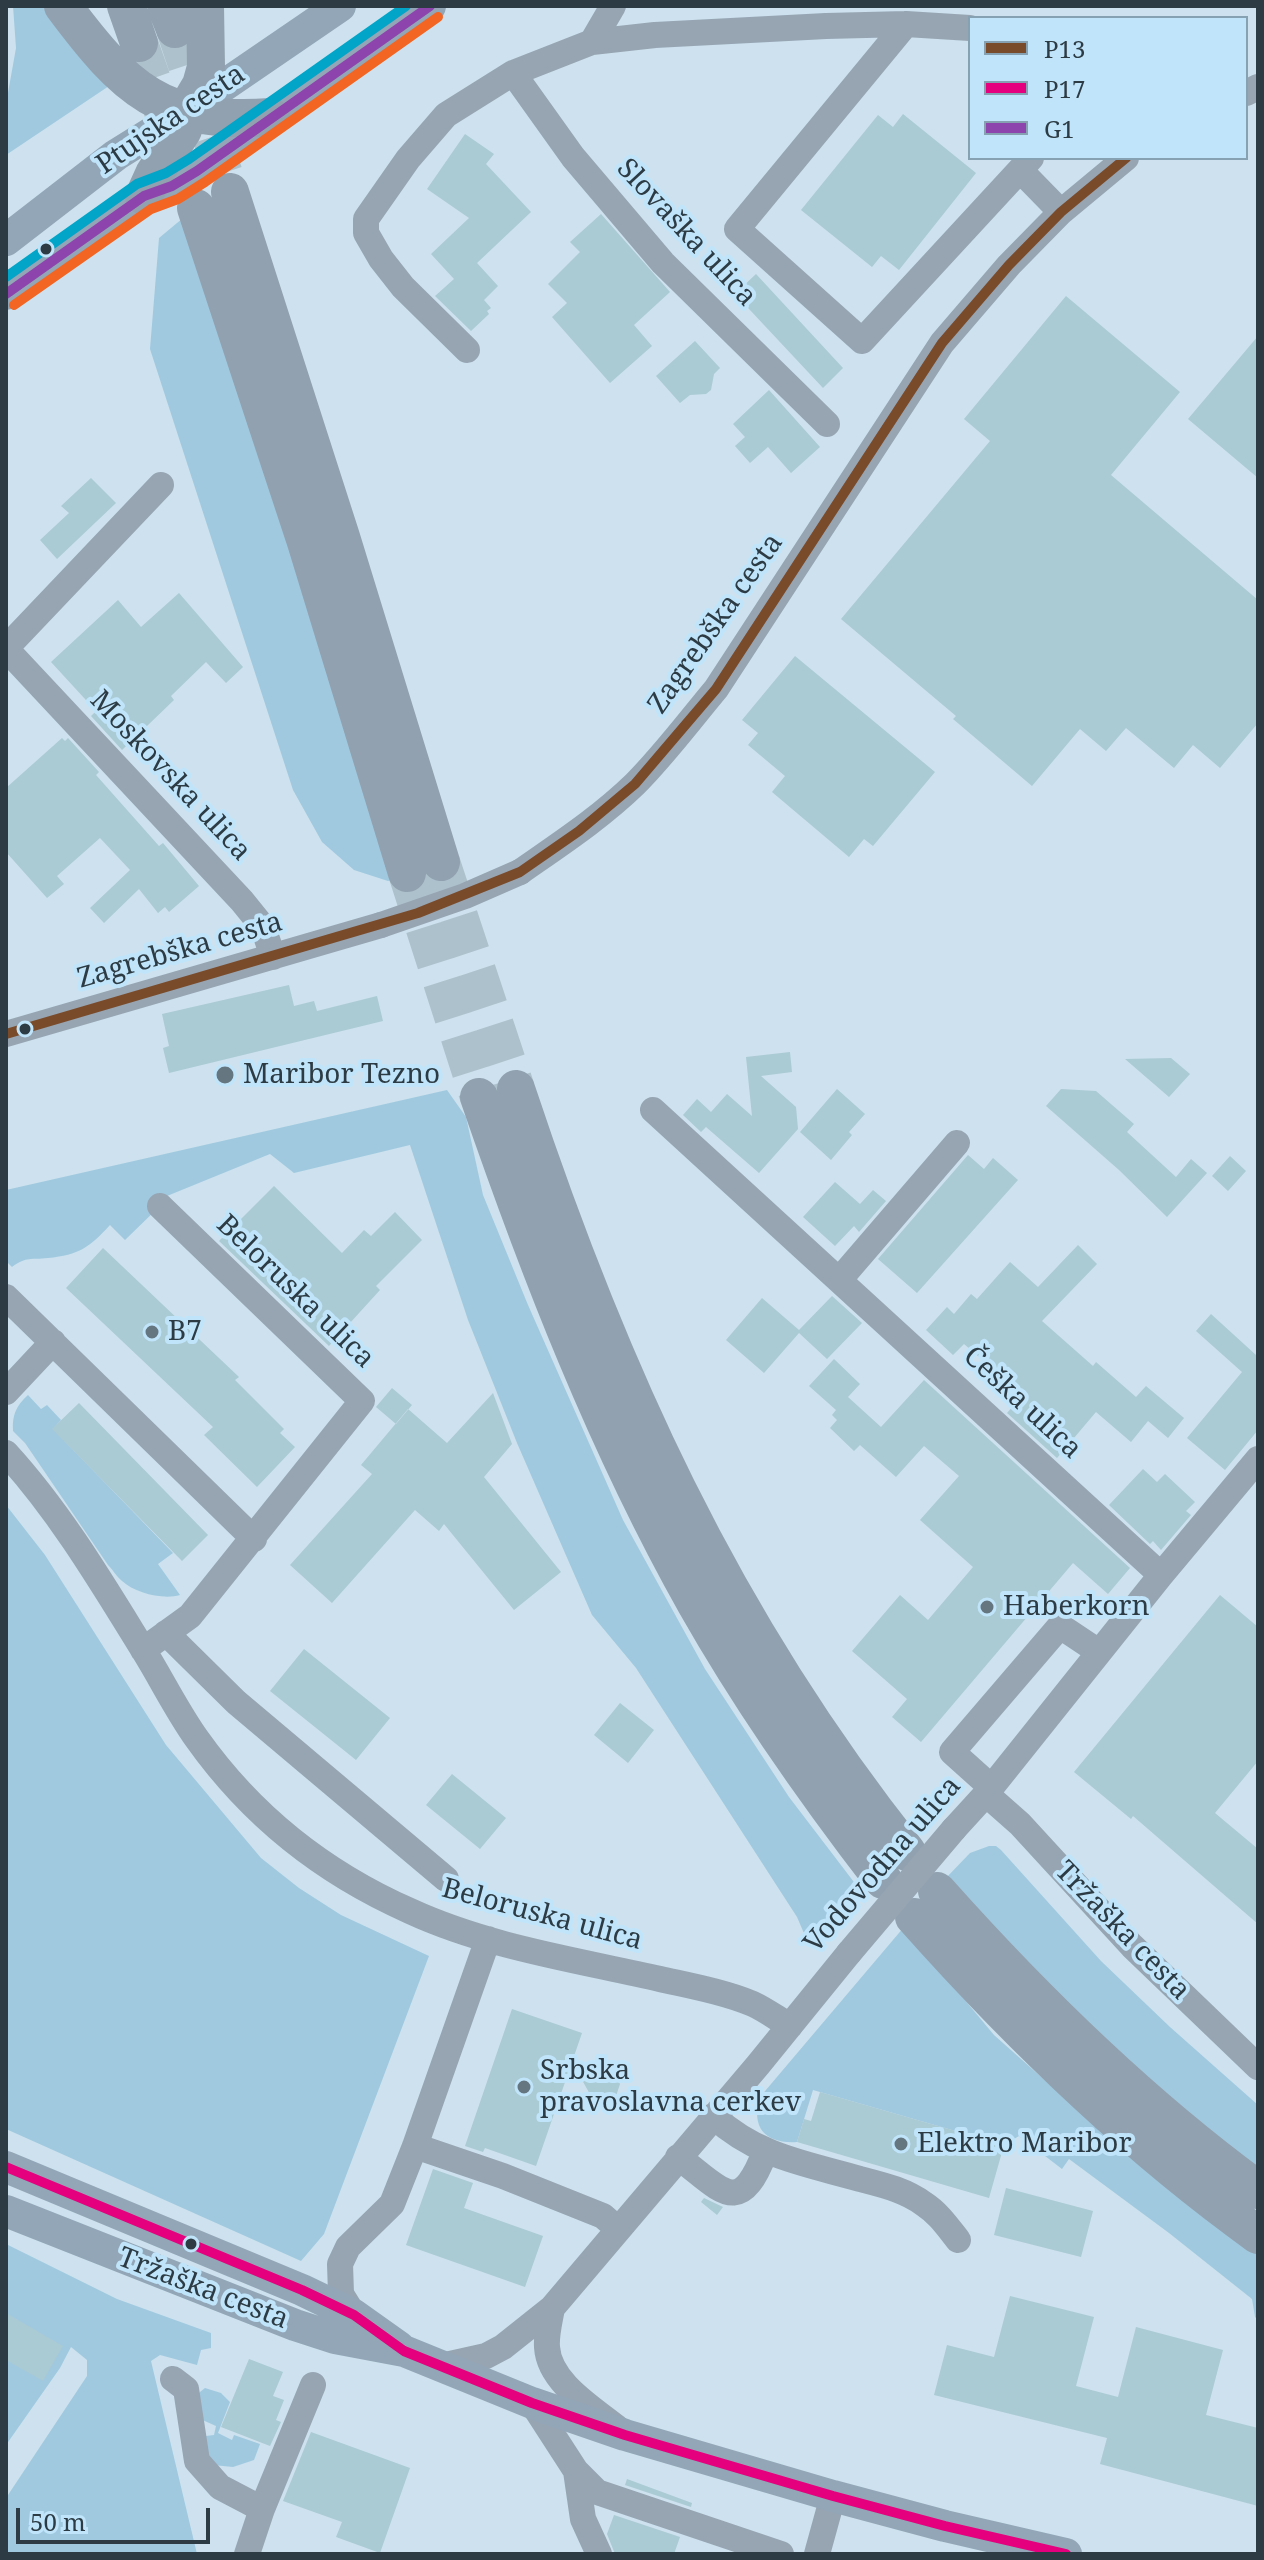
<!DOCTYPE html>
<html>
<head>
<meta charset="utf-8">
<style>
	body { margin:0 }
	#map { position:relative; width:1264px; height:2560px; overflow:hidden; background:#cde2ee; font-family:"Noto Serif",serif }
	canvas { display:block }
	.frame { position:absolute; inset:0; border:8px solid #2d3c44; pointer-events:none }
	.legend { position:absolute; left:968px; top:16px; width:280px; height:144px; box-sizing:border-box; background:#c0e5fb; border:2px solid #85a1b2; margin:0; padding:10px 14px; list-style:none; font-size:24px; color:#2d3c44 }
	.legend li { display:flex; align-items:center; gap:16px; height:40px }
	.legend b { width:40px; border:2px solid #85a1b2 }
	.scale { position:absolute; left:16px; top:2508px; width:194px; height:36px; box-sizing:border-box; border:4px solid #2d3c44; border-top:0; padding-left:10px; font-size:24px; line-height:28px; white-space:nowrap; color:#2d3c44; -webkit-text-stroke:6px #c0e5fb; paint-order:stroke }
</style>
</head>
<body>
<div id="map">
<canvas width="1264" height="2560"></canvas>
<div class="frame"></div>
<ul class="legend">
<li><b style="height:10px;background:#7a4b2a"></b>P13</li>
<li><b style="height:10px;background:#e5007d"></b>P17</li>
<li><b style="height:10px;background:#8e44ad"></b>G1</li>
</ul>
<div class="scale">50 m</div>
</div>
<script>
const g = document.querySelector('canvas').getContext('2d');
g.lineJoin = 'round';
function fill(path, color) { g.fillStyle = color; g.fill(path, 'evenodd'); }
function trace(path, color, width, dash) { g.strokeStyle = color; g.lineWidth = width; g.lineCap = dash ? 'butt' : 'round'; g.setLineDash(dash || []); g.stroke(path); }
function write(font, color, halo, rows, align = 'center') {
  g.font = font + ' "Noto Serif",serif'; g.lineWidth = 8; g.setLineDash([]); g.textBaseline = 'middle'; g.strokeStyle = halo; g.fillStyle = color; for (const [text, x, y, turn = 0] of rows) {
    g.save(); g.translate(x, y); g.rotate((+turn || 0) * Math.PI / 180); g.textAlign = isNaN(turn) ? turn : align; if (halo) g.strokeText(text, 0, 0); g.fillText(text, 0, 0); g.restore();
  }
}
const green = new Path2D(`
	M 13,6 L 43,6 L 112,84 L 6,155 L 6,104 L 16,48 Z
	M 189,213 L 400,877 L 388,881 L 354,870 L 322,842 L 293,790 L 150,349 L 159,238 Z
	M 447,1090 L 466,1117 L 483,1195 L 528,1305 L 623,1520 L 705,1669 L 789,1797 L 860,1890 L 809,1945 L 797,1917 L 636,1668 L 592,1615 L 517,1443 L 468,1320 L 410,1145 L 294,1173 L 270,1154 L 167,1196 L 160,1206 L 125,1240 L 110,1225 C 90,1247 79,1255 48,1258 C 31,1260 27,1256 12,1267 L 6,1261 L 6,1190 Z
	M 28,1395 L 41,1409 L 47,1405 L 61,1420 L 53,1429 L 173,1553 L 158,1564 L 180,1595 C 163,1600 135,1593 122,1581 C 117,1577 113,1570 108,1565 L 25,1443 L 13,1431 C 12,1415 16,1406 28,1395 Z
	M 6,1505 L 45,1555 L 166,1745 L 261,1858 L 299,1888 L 341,1915 L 429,1956 L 324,2234 L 301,2261 L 6,2129 Z
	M 989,1846 L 996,1846 L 1001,1850 L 1101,1961 L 1170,2027 L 1258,2105 L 1258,2172 L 1111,2050 L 946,1878 L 970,1853 Z
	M 904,1927 L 994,2035 L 1102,2131 L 1258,2249 L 1258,2320 L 1255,2317 L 1252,2299 L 1169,2233 L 1069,2159 L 1062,2169 L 1019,2136 L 1004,2145 L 813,2090 L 797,2142 C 767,2144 750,2129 760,2097 Z
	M 6,2244 L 117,2299 L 211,2333 L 211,2348 L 201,2350 L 197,2365 L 160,2355 L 151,2361 L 197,2554 L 6,2554 L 6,2498 L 87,2376 L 87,2360 L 71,2347 L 60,2368 L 6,2445 Z
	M 205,2388 L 221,2393 L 230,2402 L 218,2433 L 232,2440 L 234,2435 L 260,2444 L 254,2460 L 233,2467 L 213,2465 L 198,2437 L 214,2435 L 216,2426 L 198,2418 L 195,2396 Z`);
const building = new Path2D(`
	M 903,114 L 976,173 L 899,270 L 881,256 L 872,267 L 801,210 L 878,115 L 893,127 Z
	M 465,134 L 494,154 L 486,164 L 531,212 L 477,263 L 498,286 L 484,300 L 491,308 L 487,311 L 489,314 L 471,331 L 435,296 L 454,279 L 431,254 L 469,218 L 427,189 Z
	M 601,214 L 670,292 L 634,325 L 652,346 L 610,383 L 552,317 L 567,303 L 548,284 L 580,252 L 570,242 Z
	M 756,274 L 843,368 L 823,388 L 735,294 Z
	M 1066,296 L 1180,392 L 1111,475 L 1258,600 L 1258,723 L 1220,768 L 1193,745 L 1174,768 L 1126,728 L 1106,751 L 1080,729 L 1032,786 L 953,719 L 956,716 L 841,619 L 990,441 L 964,419 Z
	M 1258,336 L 1258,478 L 1188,419 Z
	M 695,341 L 720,368 L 714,374 L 711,390 L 706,394 L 690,395 L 680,403 L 656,376 Z
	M 769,390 L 820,447 L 791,473 L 768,447 L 750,463 L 735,446 L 745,437 L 733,424 Z
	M 91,478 L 116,503 L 57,559 L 40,540 L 69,513 L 61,506 Z
	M 179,593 L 243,667 L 226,683 L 206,662 L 171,696 L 174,700 L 122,750 L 91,716 L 96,711 L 51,662 L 118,600 L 141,627 Z
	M 795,656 L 935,772 L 873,846 L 864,839 L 849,857 L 772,792 L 785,776 L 748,745 L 758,733 L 742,720 Z
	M 62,738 L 65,741 L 68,738 L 99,772 L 96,775 L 159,846 L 163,843 L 199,886 L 169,912 L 165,907 L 158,913 L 139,889 L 104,923 L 90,908 L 130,870 L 100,838 L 57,876 L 64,884 L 47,898 L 6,852 L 6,788 Z
	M 289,985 L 294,1006 L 314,1001 L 317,1011 L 377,996 L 383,1021 L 169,1073 L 163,1048 L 169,1046 L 162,1014 Z
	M 790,1052 L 792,1072 L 761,1076 L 796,1107 L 798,1129 L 759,1173 L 706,1127 L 701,1132 L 683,1115 L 697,1099 L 711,1112 L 727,1094 L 752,1116 L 746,1057 Z
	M 1171,1058 L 1190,1074 L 1169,1097 L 1125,1059 Z
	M 837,1089 L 865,1114 L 849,1132 L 852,1135 L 831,1160 L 800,1132 Z
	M 1061,1089 L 1096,1091 L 1134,1124 L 1127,1132 L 1176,1177 L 1191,1159 L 1207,1173 L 1167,1217 L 1119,1170 L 1046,1106 Z
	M 968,1155 L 984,1169 L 993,1158 L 1018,1180 L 917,1293 L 878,1259 Z
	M 1230,1156 L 1246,1171 L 1228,1191 L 1212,1176 Z
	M 835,1182 L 860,1204 L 873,1190 L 886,1201 L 859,1232 L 854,1226 L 835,1246 L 803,1217 Z
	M 274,1186 L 342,1253 L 364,1230 L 371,1236 L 395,1212 L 422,1240 L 376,1286 L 380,1290 L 329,1346 L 219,1241 Z
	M 1078,1245 L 1097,1264 L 1042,1321 L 1093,1366 L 1096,1362 L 1136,1397 L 1146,1386 L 1184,1418 L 1168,1438 L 1148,1421 L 1131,1442 L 1096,1412 L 1057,1458 L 1007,1413 L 1023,1395 L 964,1344 L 953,1355 L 926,1330 L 947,1307 L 954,1314 L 971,1294 L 977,1299 L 1010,1262 L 1038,1287 Z
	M 103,1248 L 239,1377 L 235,1380 L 284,1429 L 280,1433 L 295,1447 L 257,1487 L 204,1435 L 213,1427 L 66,1288 Z
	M 832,1296 L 862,1323 L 827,1359 L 799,1333 L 764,1373 L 726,1340 L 762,1298 L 799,1330 Z
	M 1211,1314 L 1256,1355 L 1258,1353 L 1258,1430 L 1225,1470 L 1187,1438 L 1242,1372 L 1196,1331 Z
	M 834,1359 L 860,1384 L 848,1397 L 881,1427 L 924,1380 L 1130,1568 L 1108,1594 L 1073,1563 L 921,1742 L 892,1717 L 907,1699 L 852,1651 L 900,1595 L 928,1620 L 973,1567 L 920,1520 L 959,1476 L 924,1446 L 896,1477 L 860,1445 L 854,1451 L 830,1428 L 837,1420 L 832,1415 L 836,1410 L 809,1386 Z
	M 392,1388 L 412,1405 L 396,1424 L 376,1407 Z
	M 493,1393 L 512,1444 L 484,1477 L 561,1572 L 514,1610 L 444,1524 L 439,1531 L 415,1510 L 332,1603 L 290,1565 L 372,1474 L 361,1465 L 408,1409 L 447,1443 Z
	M 79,1403 L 208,1535 L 182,1561 L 52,1429 Z
	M 1143,1469 L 1157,1482 L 1165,1474 L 1195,1502 L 1186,1511 L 1191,1515 L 1161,1550 L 1153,1541 L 1150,1544 L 1109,1505 Z
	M 1220,1595 L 1258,1627 L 1258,1761 L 1215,1813 L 1258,1849 L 1258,1924 L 1133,1816 L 1131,1819 L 1074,1772 Z
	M 304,1649 L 390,1718 L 356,1760 L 270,1691 Z
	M 620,1703 L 654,1730 L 628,1763 L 594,1735 Z
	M 452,1774 L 506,1818 L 480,1849 L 426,1805 Z
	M 512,2009 L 582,2033 L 536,2166 L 485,2148 L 483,2152 L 465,2146 Z
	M 601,2068 L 614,2072 L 620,2084 L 616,2096 L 604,2102 L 592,2098 L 581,2078 Z
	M 820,2092 L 1004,2145 L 989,2198 L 797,2142 L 804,2119 L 811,2121 Z
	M 433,2169 L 473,2183 L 464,2208 L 543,2236 L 525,2287 L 406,2245 Z
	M 1006,2188 L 1093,2211 L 1081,2257 L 994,2235 Z
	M 704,2198 L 723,2207 L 717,2215 L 701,2202 Z
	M 1010,2296 L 1094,2317 L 1076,2386 L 1118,2397 L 1136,2327 L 1223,2350 L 1206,2415 L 1258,2428 L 1258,2506 L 1100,2464 L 1107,2438 L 934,2395 L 947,2345 L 994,2357 Z
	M 6,2313 L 63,2346 L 43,2381 L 6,2360 Z
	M 249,2359 L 283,2372 L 273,2396 L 284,2400 L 276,2420 L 281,2422 L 270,2446 L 221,2427 Z
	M 311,2432 L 410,2468 L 380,2553 L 336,2537 L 342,2522 L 283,2501 Z
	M 627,2479 L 692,2503 L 691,2507 L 625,2485 Z
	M 614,2515 L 680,2537 L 674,2554 L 615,2554 L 607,2534 Z`);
const highwayTunnel = new Path2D(`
	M 175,29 L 230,192
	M 139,43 L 166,120
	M 441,862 L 516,1089
	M 407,873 L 479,1097`);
const minor = new Path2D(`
	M 906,24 L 737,229 L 862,341 L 1031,158
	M 592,42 L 613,6
	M 513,73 L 573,157 L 663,263 L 827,424
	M 1246,93 L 1258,87
	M 1020,170 L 1061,212
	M 467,350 L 403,287 L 381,259 L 366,233 L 366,219 L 408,159 L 446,115 L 513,73 L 592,42 L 655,35 L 826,26 L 906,24 L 970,28
	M 6,648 L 161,485
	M 6,649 L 242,901 L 263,927 L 273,957
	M 520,872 C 560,844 600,818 635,784 C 664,755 690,720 716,689 L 942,343 L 1009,265 L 1061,212 L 1126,158
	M 6,1034 L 381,925
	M 653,1110 L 1161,1575
	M 840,1279 L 957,1143
	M 6,1297 L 254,1539
	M 6,1392 L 53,1342
	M 6,1453 C 60,1512 102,1583 144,1651 C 162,1680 177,1711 197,1739 C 251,1815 324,1873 410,1911 C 488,1947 577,1960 660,1979 C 691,1986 724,1992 753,2004 C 766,2010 778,2019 790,2026
	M 166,1633 L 236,1702 L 446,1879
	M 143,1650 L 190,1616 L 362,1401 L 160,1206
	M 991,1787 L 952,1752 L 1060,1626 L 1099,1652
	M 986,1794 L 1020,1824 L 1132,1946 L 1258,2067
	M 954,1829 L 986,1794 L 1161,1575 L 1258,1459
	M 713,2116 C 758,2157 804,2163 860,2179 C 883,2185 905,2190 924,2204 C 938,2213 947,2226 958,2240
	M 415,2146 L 503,2176 L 603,2216 L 618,2229
	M 678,2157 C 721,2189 739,2220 765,2152
	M 552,2308 C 550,2320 546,2334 547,2347 C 549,2382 591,2407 616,2427
	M 354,2315 L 341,2294 L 340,2264 L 348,2247 L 392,2204 L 415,2146 L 488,1939
	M 441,2366 L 486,2356 L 503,2347 L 552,2308 L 758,2065 L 849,1953
	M 173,2379 L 186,2389 L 197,2461 L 220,2487 L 262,2509
	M 532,2403 L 576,2471 L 597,2492 L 781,2554
	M 576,2471 L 583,2519 L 599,2554
	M 247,2554 L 262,2509 L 313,2385
	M 817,2554 L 833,2496`);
const major = new Path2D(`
	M 6,240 L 116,155 L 185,112 L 340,6
	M 6,294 L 144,196 L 172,186 L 197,171 L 430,6
	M 6,2167 L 302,2290 L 354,2315 L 399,2347
	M 6,2211 L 295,2325 L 335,2338 L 404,2351 L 532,2403 L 625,2435 L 833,2496 L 945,2526 L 1066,2554`);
const highway = new Path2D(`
	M 63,6 C 125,89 162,125 271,117
	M 126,6 L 139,43
	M 166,6 L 175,29
	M 230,192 L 341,537 L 441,862
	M 144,196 L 154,174 L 183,130 L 185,112 L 201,85 L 206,67 L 205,6
	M 196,208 L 306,542 L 407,873
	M 516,1089 C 609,1369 722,1620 907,1852
	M 479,1097 C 539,1271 606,1444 696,1604 C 751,1701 815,1792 883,1880
	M 937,1891 C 1035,2001 1139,2103 1258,2190
	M 914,1917 C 1018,2034 1130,2143 1258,2235`);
const minorBridge = new Path2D(`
	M 381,925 L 465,896 L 520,872
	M 849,1953 L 954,1829`);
const bus1 = new Path2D(`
	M 6,1034 L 418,913 L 520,872 L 579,831 L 635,784 L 716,689 L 942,343 L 1009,265 L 1061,212 L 1126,158`);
const bus2 = new Path2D(`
	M 6,2167 L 302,2290 L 354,2315 L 404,2351 L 532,2403 L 625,2435 L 833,2496 L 945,2526 L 1066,2554`);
const bus3 = new Path2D(`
	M 6,294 L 144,196 L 172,186 L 197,171 L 430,6`);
const bus4 = new Path2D(`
	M 14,305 L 151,209 L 178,199 L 205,182 L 438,17`);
const bus5 = new Path2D(`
	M 6,277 L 137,184 L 166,173 L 189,159 L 406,6`);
const markers = [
	[46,249,7,"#2d3c44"],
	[25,1029,7,"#2d3c44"],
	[225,1075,10,"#657680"],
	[152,1332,8,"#657680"],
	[987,1607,8,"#657680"],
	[524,2087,8,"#657680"],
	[901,2144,8,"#657680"],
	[191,2244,7,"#2d3c44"]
];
const streetNames = [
	["Ptujska cesta",171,120,-34],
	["Slovaška ulica",686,233,47],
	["Zagrebška cesta",716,624,-55],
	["Moskovska ulica",170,776,47],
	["Zagrebška cesta",180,951,-16],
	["Beloruska ulica",295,1292,44],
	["Češka ulica",1022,1403,43],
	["Vodovodna ulica",883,1865,-49],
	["Beloruska ulica",542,1915,15],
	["Tržaška cesta",1122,1931,46],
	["Tržaška cesta",203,2289,21]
];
const poiNames = [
	["Maribor Tezno",243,1075],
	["B7",168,1332],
	["Haberkorn",1003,1607],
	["Srbska",540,2071],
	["pravoslavna cerkev",540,2103],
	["Elektro Maribor",917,2144]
];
fill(green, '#a0c9e0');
fill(building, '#aacad4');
trace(highwayTunnel, '#adc1cc', 38, [38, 19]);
trace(minor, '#97a5b3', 26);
trace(major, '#92a6b7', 32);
trace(highway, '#91a1af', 38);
trace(minorBridge, '#97a5b3', 26);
trace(bus1, '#7a4b2a', 10);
trace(bus2, '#e5007d', 10);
trace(bus3, '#8e44ad', 10);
trace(bus4, '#f26522', 10);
trace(bus5, '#02a4c7', 10);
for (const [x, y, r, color] of markers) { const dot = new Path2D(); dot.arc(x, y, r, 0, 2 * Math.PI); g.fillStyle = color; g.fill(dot); trace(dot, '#c0e5fb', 3); }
write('28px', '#2d3c44', '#c0e5fb', streetNames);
write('28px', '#2d3c44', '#c0e5fb', poiNames, 'left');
</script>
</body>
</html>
